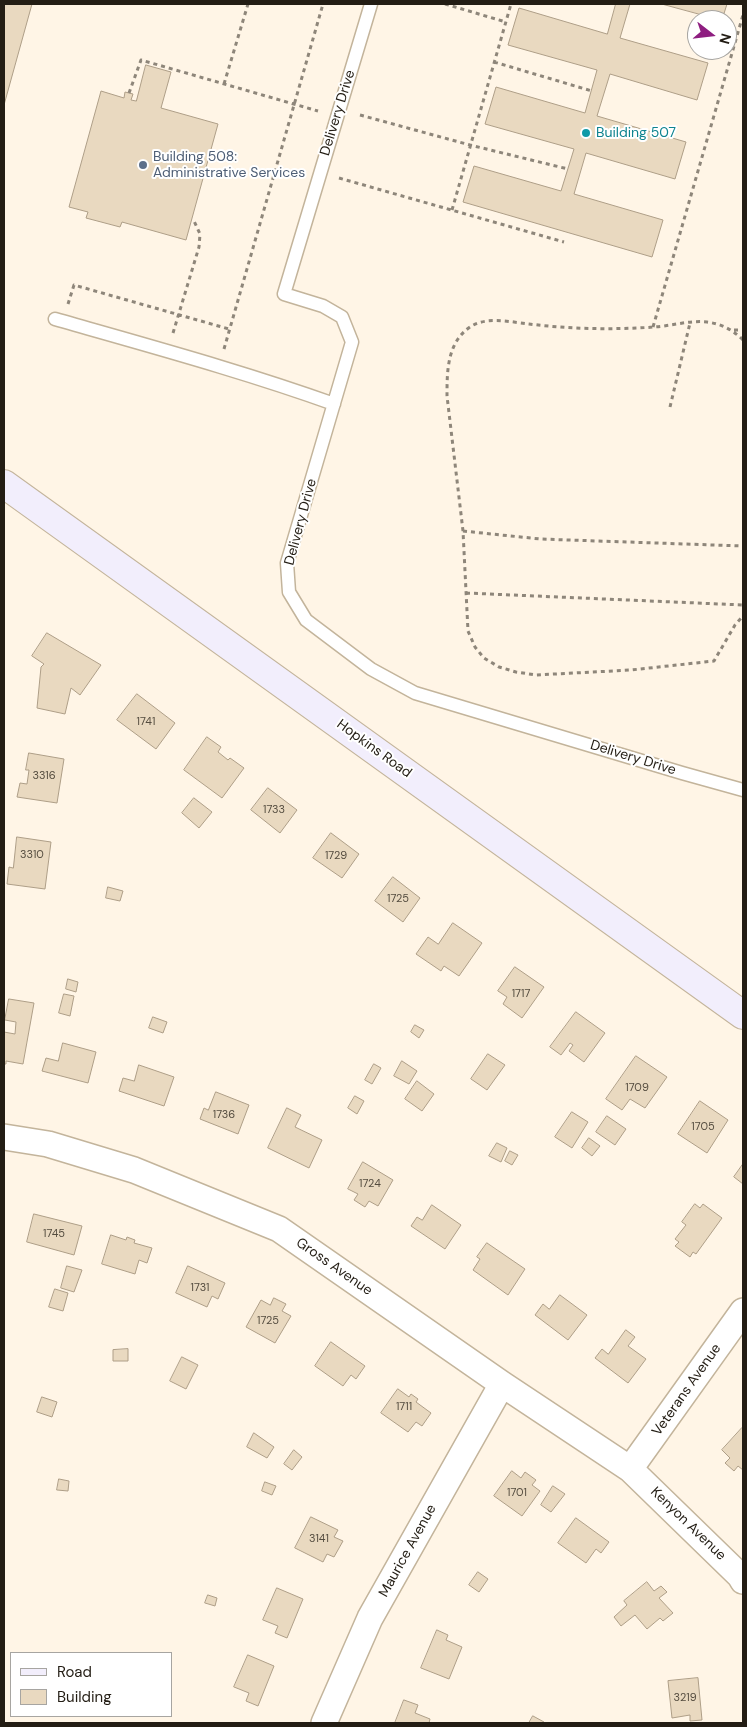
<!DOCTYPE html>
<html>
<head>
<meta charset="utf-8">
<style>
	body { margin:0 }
	#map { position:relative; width:747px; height:1727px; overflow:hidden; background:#fff5e6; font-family:"DM Sans",sans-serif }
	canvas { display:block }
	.frame { position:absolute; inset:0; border:5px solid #231d14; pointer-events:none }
	.legend { position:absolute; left:10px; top:1652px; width:162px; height:65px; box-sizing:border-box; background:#fff; border:1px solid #a7a5a1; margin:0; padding:6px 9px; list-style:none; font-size:15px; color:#231d14 }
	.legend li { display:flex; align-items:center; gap:10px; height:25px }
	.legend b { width:25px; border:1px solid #a7a5a1 }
	.north { position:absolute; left:687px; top:10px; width:50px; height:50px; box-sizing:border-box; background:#fff; border:1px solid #a7a5a1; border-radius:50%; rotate:106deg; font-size:14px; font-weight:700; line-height:20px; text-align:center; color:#231d14 }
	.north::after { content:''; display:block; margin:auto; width:18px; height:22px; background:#8e1e80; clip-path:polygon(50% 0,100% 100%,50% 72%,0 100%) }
</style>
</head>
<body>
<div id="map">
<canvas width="747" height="1727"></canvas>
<div class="frame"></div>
<ul class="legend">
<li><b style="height:6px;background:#f2eefc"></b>Road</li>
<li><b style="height:14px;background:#e9d9c0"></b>Building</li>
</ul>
<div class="north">N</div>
</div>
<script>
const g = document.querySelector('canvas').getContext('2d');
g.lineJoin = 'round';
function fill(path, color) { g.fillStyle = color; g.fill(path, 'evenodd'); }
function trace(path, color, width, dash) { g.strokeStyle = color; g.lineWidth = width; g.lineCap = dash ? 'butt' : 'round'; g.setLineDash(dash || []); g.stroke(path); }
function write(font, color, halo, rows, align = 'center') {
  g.font = font + ' "DM Sans",sans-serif'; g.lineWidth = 4; g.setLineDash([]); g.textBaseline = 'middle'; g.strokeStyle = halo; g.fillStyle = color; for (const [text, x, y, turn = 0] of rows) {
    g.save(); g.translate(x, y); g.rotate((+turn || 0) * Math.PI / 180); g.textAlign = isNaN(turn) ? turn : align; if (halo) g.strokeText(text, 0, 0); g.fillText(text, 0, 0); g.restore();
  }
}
const building = new Path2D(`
	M 4,4 L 32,4 L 4,105 Z
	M 616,4 L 630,4 L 620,38 L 708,63 L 697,100 L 610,74 L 597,116 L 686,142 L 675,179 L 586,153 L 574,194 L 663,220 L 652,257 L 463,202 L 474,166 L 561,191 L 574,149 L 485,124 L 496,87 L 585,113 L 597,70 L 508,45 L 519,8 L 607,34 Z
	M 662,4 L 727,4 L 722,20 Z
	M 146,65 L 171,72 L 161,108 L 218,124 L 186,240 L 122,222 L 120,227 L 86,218 L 88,212 L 69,207 L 101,91 L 124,98 L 125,92 L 133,94 L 131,100 L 136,101 Z
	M 47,633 L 101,665 L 80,695 L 71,688 L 65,714 L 37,708 L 41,667 L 44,664 L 32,656 Z
	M 137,694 L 175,723 L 156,749 L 117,720 Z
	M 207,737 L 221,747 L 218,752 L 228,760 L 230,758 L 244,768 L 222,798 L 184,770 Z
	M 29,753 L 64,759 L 57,803 L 17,797 L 20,783 L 27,784 L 29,770 L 26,770 Z
	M 268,788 L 297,810 L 280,833 L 251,810 Z
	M 194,798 L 212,812 L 199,828 L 182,813 Z
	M 331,833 L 359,854 L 342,878 L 313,858 Z
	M 17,837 L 51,842 L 45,889 L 7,884 L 9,867 L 13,868 Z
	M 393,877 L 420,898 L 403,922 L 375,901 Z
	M 108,887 L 123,891 L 120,901 L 106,898 Z
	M 453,923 L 482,943 L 459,976 L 444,966 L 441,971 L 416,954 L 428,937 L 438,944 Z
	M 515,967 L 544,987 L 522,1018 L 503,1004 L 507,997 L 498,991 Z
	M 68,979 L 78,982 L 76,992 L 66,989 Z
	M 64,994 L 74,996 L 70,1016 L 59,1013 Z
	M 9,999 L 34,1003 L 23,1064 L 6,1061 L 6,1064 L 4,1064 L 4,1032 L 15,1034 L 16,1022 L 5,1020 Z
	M 576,1012 L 605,1033 L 584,1062 L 569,1051 L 573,1045 L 570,1043 L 561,1055 L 550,1047 Z
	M 153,1017 L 167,1022 L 163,1033 L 149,1028 Z
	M 415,1025 L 424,1030 L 419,1038 L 411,1032 Z
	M 63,1043 L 96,1052 L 88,1083 L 42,1071 L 46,1058 L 58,1061 Z
	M 488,1054 L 505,1065 L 487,1090 L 471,1079 Z
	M 636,1056 L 667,1077 L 645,1108 L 630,1099 L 622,1110 L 606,1099 Z
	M 402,1061 L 417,1071 L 409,1084 L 394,1076 Z
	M 374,1064 L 381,1068 L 372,1084 L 365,1080 Z
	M 139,1065 L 174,1077 L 164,1106 L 119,1091 L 123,1078 L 134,1081 Z
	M 417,1081 L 434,1094 L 422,1111 L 405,1099 Z
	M 216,1092 L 249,1105 L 238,1134 L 200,1119 L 204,1108 L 208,1110 Z
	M 355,1096 L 364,1101 L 357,1114 L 348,1108 Z
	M 700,1101 L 728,1120 L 707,1153 L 678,1134 Z
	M 287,1108 L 301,1115 L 295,1127 L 322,1140 L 309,1168 L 268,1148 Z
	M 572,1112 L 588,1122 L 572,1148 L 555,1137 Z
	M 607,1116 L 626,1129 L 615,1145 L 596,1132 Z
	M 589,1138 L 600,1146 L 592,1156 L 582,1148 Z
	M 497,1143 L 507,1148 L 501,1162 L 489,1156 Z
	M 510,1151 L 518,1155 L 512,1165 L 505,1161 Z
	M 363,1162 L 393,1180 L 378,1206 L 369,1201 L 365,1207 L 354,1200 L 358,1194 L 348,1189 Z
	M 743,1164 L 743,1184 L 734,1177 Z
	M 695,1204 L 700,1208 L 703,1204 L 722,1218 L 696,1254 L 693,1252 L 690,1257 L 675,1246 L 679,1242 L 675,1239 L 686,1225 L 682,1222 Z
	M 432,1205 L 461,1225 L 445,1249 L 411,1226 L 417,1217 L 422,1220 Z
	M 34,1214 L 82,1226 L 74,1255 L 27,1242 Z
	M 111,1235 L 126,1240 L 127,1237 L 135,1240 L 134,1243 L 152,1248 L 147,1263 L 139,1260 L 135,1274 L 102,1264 Z
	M 487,1243 L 525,1269 L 508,1295 L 473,1270 L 480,1259 L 477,1257 Z
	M 67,1266 L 82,1270 L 74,1292 L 61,1288 Z
	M 188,1266 L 225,1283 L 218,1299 L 212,1296 L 207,1307 L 176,1293 Z
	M 55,1289 L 68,1293 L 63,1311 L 49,1307 Z
	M 560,1295 L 587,1315 L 568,1340 L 535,1315 L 543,1304 L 549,1309 Z
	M 274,1298 L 286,1304 L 282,1311 L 291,1316 L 275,1343 L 246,1327 L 261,1300 L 270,1305 Z
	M 626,1330 L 635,1337 L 628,1346 L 646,1359 L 628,1383 L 595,1358 L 602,1349 L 608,1354 Z
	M 331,1342 L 365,1366 L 356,1379 L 351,1375 L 343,1386 L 315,1366 Z
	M 128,1349 L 128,1361 L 113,1361 L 113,1350 Z
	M 182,1357 L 198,1365 L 186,1389 L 170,1381 Z
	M 398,1389 L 409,1397 L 411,1394 L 418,1399 L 416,1402 L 431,1413 L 422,1426 L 416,1422 L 408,1432 L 381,1413 Z
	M 42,1397 L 57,1402 L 52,1417 L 37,1412 Z
	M 742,1428 L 743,1429 L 743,1470 L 738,1466 L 734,1471 L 725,1463 L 730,1458 L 722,1450 Z
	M 254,1433 L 274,1447 L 267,1458 L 247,1447 Z
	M 294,1450 L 302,1457 L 292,1470 L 284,1464 Z
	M 512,1471 L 521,1478 L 525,1472 L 536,1480 L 532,1485 L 540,1491 L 522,1516 L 494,1496 Z
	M 59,1479 L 69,1481 L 68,1491 L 57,1490 Z
	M 265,1482 L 276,1486 L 272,1495 L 262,1491 Z
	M 553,1486 L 565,1494 L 551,1512 L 541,1505 Z
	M 311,1517 L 338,1530 L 334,1537 L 343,1541 L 334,1557 L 327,1554 L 323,1562 L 295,1548 Z
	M 576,1518 L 609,1542 L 601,1553 L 596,1549 L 586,1563 L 558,1543 Z
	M 478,1572 L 488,1579 L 479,1592 L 469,1585 Z
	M 647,1582 L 654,1591 L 661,1586 L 667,1592 L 659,1598 L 673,1613 L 663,1621 L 660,1618 L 647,1629 L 635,1615 L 621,1626 L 614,1617 L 627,1605 L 624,1601 Z
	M 277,1588 L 303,1599 L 287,1638 L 275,1633 L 278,1626 L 263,1620 Z
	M 208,1595 L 217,1598 L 215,1606 L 205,1603 Z
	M 437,1630 L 448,1635 L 446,1640 L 462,1647 L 449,1679 L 421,1668 Z
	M 248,1655 L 274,1666 L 258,1706 L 246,1701 L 249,1693 L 234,1687 Z
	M 698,1678 L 702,1720 L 690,1721 L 690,1715 L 672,1718 L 668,1681 Z
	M 404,1700 L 418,1705 L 415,1713 L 430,1719 L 429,1723 L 395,1723 Z
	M 533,1716 L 544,1722 L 544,1723 L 529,1723 Z`);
const path = new Path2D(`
	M 445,4 L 506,22
	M 494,62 L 592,91
	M 224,84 L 248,4
	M 129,93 L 141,60 L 318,111
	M 360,115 L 470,145 L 568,169
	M 339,178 L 564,242
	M 452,210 L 511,4
	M 68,304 L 74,285 L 229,329
	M 653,327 L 743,15
	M 734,330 L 743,330
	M 173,333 L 199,247 L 200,234 L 194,221
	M 743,340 C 733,330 722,324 707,322 C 690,320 671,326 654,327 C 613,330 570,329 529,324 C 511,322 486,316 470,327 C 447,343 447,371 447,396 L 463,531 L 468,631 L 475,647 L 484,658 L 499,667 L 516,672 L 536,675 L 631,670 L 714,661 L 735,625 L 743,616
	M 224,349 L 323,4
	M 670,407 L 690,323
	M 463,531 L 540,539 L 743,546
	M 466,593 L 743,605`);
const service = new Path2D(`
	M 371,4 L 284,294 L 323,306 L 342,317 L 352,342 L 287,563 L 289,592 L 306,620 L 371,669 L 415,693 L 682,773 L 743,790
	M 55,319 C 149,346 242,371 334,404`);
const minor = new Path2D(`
	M 4,1137 L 48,1144 L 134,1170 L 279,1229 L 502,1384 L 630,1469 L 740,1576 L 743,1581
	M 630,1469 L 743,1311
	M 324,1723 L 370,1618 L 502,1384`);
const secondary = new Path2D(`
	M 4,484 L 743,1015`);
const markers = [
	[586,133,5,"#0f9aa8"],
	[143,165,5,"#5c6f8a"]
];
const numberNames = [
	["1741",146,722],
	["3316",44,776],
	["1733",274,810],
	["3310",32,855],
	["1729",336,856],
	["1725",398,899],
	["1717",521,994],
	["1709",637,1088],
	["1736",224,1115],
	["1705",703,1127],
	["1724",370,1184],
	["1745",54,1234],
	["1731",200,1288],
	["1725",268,1321],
	["1711",404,1407],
	["1701",517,1493],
	["3141",319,1539],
	["3219",685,1698]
];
const streetNames = [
	["Delivery Drive",338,113,-73],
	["Delivery Drive",301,522,-75],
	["Hopkins Road",374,749,36],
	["Delivery Drive",633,758,17],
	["Gross Avenue",334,1267,35],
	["Veterans Avenue",687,1390,-55],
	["Kenyon Avenue",688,1524,44],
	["Maurice Avenue",408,1551,-61]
];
const cultureNames = [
	["Building 507",596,133]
];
const serviceNames = [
	["Building 508:",153,157],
	["Administrative Services",153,173]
];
fill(building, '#e9d9c0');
trace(building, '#ae9e87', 1);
trace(service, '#c3b49b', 15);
trace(minor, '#c3b49b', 28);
trace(secondary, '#c3b49b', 30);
trace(path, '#8e867a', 3, [4, 4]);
trace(service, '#fff', 12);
trace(minor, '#fff', 25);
trace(secondary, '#f2eefc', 28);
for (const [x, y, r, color] of markers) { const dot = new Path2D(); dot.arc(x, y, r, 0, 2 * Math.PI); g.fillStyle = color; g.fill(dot); trace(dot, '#fff', 2); }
write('11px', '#544c3f', null, numberNames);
write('14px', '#231d14', '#fff', streetNames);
write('14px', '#0d838f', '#fff', cultureNames, 'left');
write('14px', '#4e5e75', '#fff', serviceNames, 'left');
</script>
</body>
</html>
